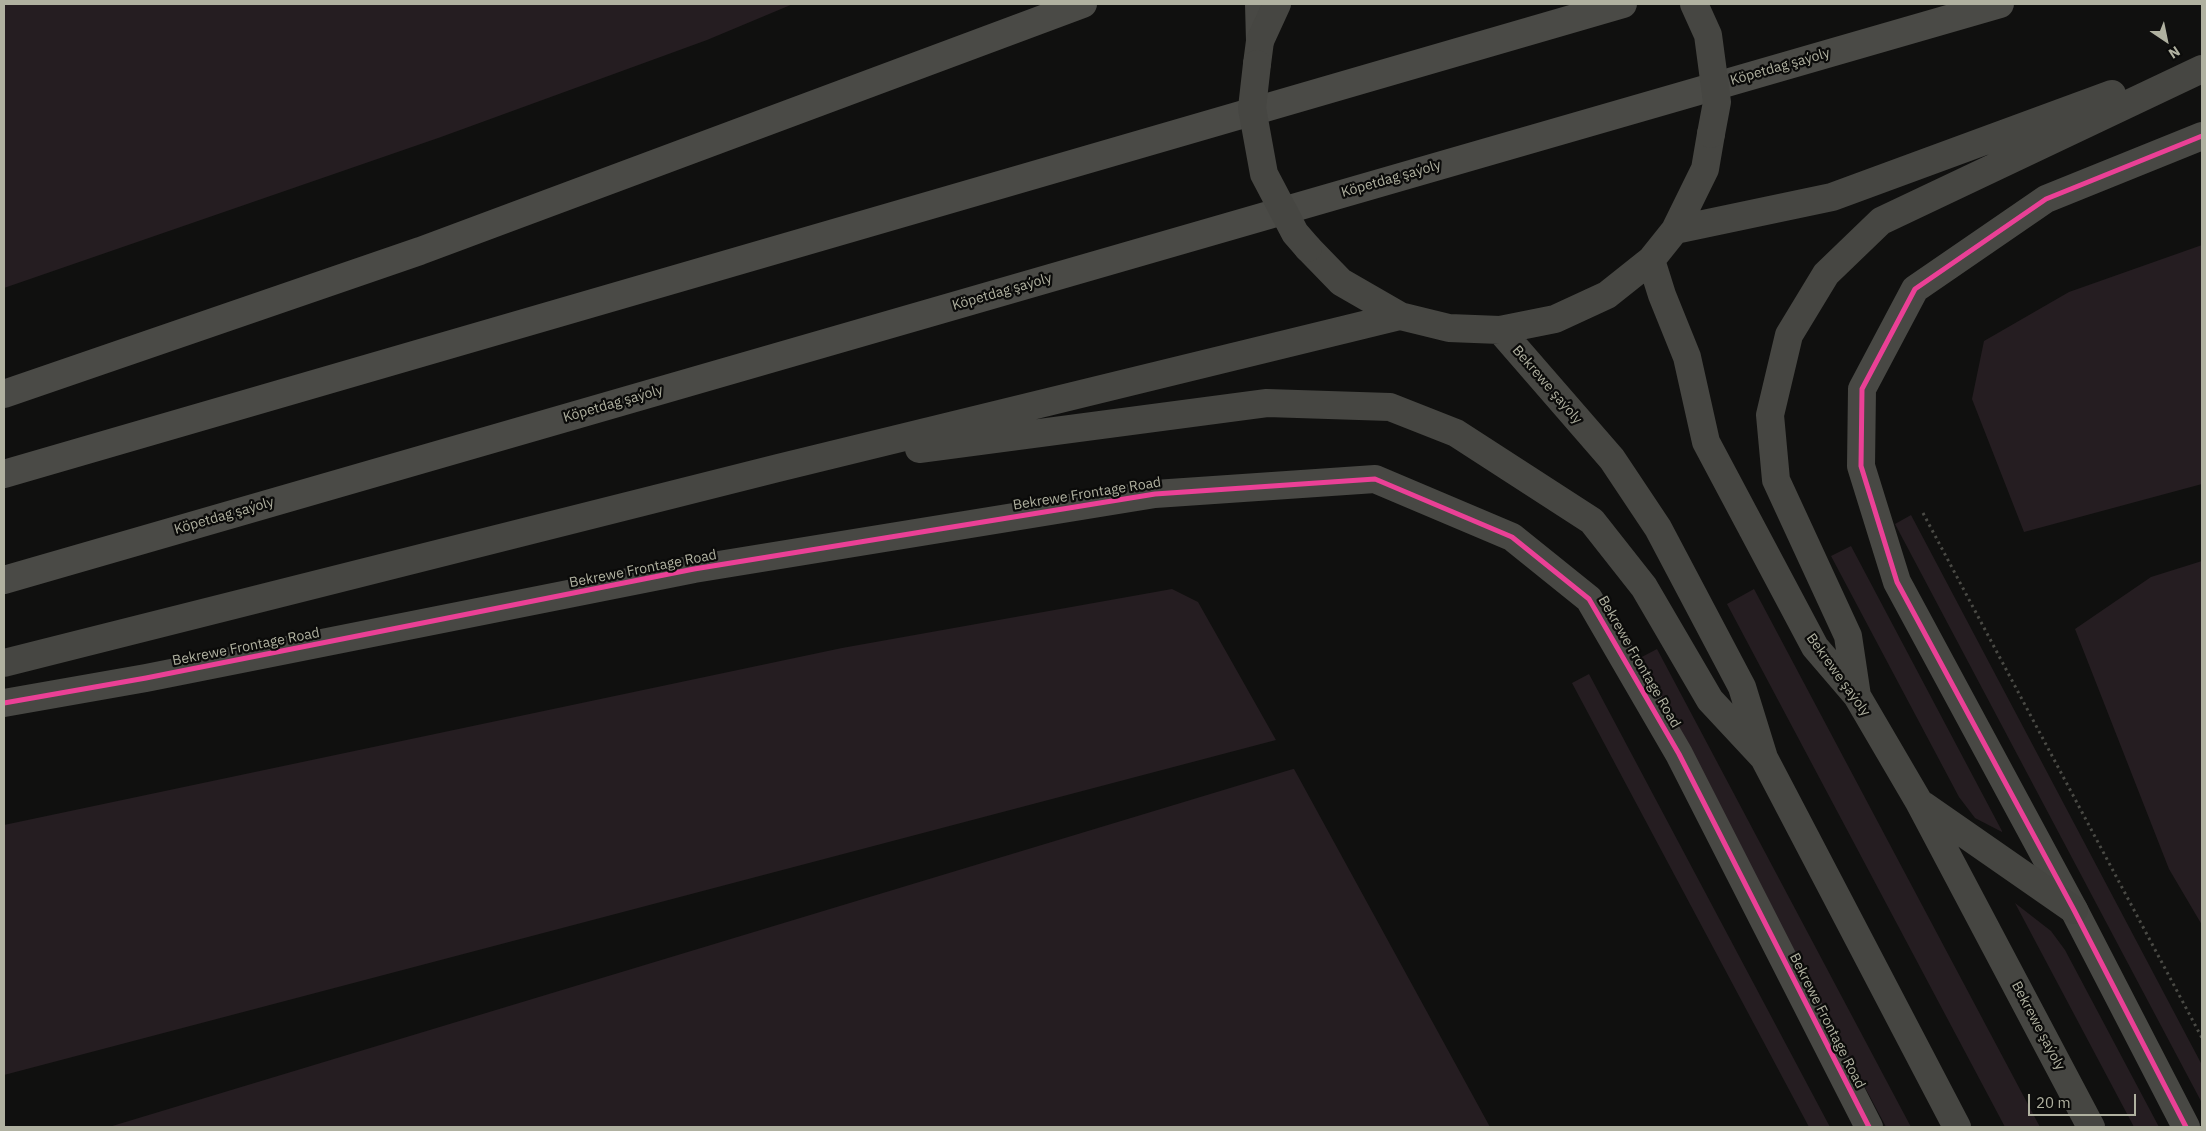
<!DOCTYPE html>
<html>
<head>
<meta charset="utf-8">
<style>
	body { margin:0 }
	#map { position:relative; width:2206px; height:1131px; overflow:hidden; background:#10100f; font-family:"IBM Plex Sans",sans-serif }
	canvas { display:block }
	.frame { position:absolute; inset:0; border:5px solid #b0b1a0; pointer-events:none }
	.north { position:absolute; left:2141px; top:15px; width:50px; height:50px; -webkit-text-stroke:4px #0b0b0a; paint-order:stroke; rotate:146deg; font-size:14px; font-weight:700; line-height:20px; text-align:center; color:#b0b1a0 }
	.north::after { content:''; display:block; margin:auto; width:18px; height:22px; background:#b0b1a0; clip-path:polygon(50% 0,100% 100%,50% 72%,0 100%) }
	.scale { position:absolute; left:2028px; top:1094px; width:108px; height:22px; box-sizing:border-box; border:2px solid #b0b1a0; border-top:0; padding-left:6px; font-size:15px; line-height:18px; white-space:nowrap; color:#b0b1a0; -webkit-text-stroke:4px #0b0b0a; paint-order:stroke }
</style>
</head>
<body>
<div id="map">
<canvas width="2206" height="1131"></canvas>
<div class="frame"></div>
<div class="north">N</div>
<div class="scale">20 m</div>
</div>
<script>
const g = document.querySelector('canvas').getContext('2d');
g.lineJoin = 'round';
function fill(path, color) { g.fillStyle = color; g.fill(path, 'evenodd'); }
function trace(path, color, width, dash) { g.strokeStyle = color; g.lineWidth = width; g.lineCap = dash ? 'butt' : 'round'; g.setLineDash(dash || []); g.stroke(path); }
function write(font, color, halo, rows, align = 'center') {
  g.font = font + ' "IBM Plex Sans",sans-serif'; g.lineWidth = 4.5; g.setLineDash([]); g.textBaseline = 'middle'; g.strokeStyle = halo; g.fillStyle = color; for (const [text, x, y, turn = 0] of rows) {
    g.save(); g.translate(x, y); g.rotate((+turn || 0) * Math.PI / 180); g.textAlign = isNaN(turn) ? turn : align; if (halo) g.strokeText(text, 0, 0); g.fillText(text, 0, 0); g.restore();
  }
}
const green = new Path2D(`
	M 4,4 L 793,4 L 707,40 L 441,137 L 4,288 Z
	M 2202,245 L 2202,484 L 2024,532 L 1972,399 L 1984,341 L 2069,292 Z
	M 1911,515 L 2202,1065 L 2202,1103 L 1895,524 Z
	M 1851,546 L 2002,831 L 2002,832 L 1975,818 L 1959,797 L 1831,556 Z
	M 2202,561 L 2202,925 L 2169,869 L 2075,629 L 2151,577 Z
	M 1172,589 L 1198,602 L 1276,740 L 4,1075 L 4,825 L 842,648 Z
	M 1754,589 L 2040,1127 L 2005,1127 L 1727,604 Z
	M 1657,649 L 1911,1127 L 1886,1127 L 1638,659 Z
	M 1589,674 L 1830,1127 L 1809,1127 L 1572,683 Z
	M 1294,769 L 1490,1127 L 109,1127 L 1293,769 Z
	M 2015,903 L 2051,931 L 2065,950 L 2159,1127 L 2134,1127 Z`);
const path = new Path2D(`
	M 1923,513 L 2202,1038`);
const minor = new Path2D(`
	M 4,703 L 146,678 L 694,569 L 1155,494 L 1375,479 L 1512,537 L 1589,599 L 1679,754 L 1869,1127
	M 2186,1127 L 2074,910 L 1897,582 L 1861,466 L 1862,389 L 1915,289 L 2046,199 L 2202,136`);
const tertiary = new Path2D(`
	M 1259,4 L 1260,41`);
const secondary = new Path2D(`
	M 1257,64 L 1260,41 L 1277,4
	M 1675,230 L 1832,197 L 2112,94
	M 1308,248 L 1341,282 L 1400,316 L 1449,328 L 1500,330 L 1555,319 L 1607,295 L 1651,260 L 1675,230 L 1705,169 L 1711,134
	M 1651,260 L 1662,295 L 1687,357 L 1706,442 L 1815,647 L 1857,696 L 1919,802 L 2091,1127
	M 1500,330 L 1612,459 L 1658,528 L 1742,687 L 1764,758 L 1957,1127
	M 919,449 L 1267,403 L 1390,407 L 1456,433 L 1592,521 L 1644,587 L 1710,700 L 1764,758
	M 4,663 L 778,468 L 1400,316
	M 1857,696 L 1848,636 L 1776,480 L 1770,415 L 1789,335 L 1826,274 L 1881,221 L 2202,69
	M 1923,805 L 2074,910`);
const primary = new Path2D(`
	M 4,394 L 420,251 L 1083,4
	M 4,474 L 1623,4
	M 4,580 L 2000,4`);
const secondaryBridge = new Path2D(`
	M 1694,4 L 1708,35 L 1717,102 L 1711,134
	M 1257,64 L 1252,108 L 1264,174 L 1295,233 L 1308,248`);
const cycleway = new Path2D(`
	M 4,703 L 146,678 L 694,569 L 1155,494 L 1375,479 L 1512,537 L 1589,599 L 1679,754 L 1869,1127
	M 2186,1127 L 2074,910 L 1897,582 L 1861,466 L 1862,389 L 1915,289 L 2046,199 L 2202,136`);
const streetNames = [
	["Köpetdag şaýoly",1780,67,-16],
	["Köpetdag şaýoly",1391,179,-16],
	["Köpetdag şaýoly",1002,292,-16],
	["Bekrewe şaýoly",1547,385,49],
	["Köpetdag şaýoly",613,404,-16],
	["Bekrewe Frontage Road",1087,494,-9],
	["Köpetdag şaýoly",224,516,-16],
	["Bekrewe Frontage Road",643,569,-11],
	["Bekrewe Frontage Road",246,647,-11],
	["Bekrewe Frontage Road",1639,662,60],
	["Bekrewe şaýoly",1838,675,54],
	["Bekrewe Frontage Road",1827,1021,63],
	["Bekrewe şaýoly",2038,1026,62]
];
fill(green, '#251d21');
trace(path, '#4a4a45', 3, [2.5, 4]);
trace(minor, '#484844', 28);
trace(tertiary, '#484844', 28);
trace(secondary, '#464642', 28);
trace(primary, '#4a4a46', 28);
trace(secondaryBridge, '#464642', 28);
trace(cycleway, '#ea4096', 5);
write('14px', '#b0b1a0', '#0b0b0a', streetNames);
</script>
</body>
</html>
